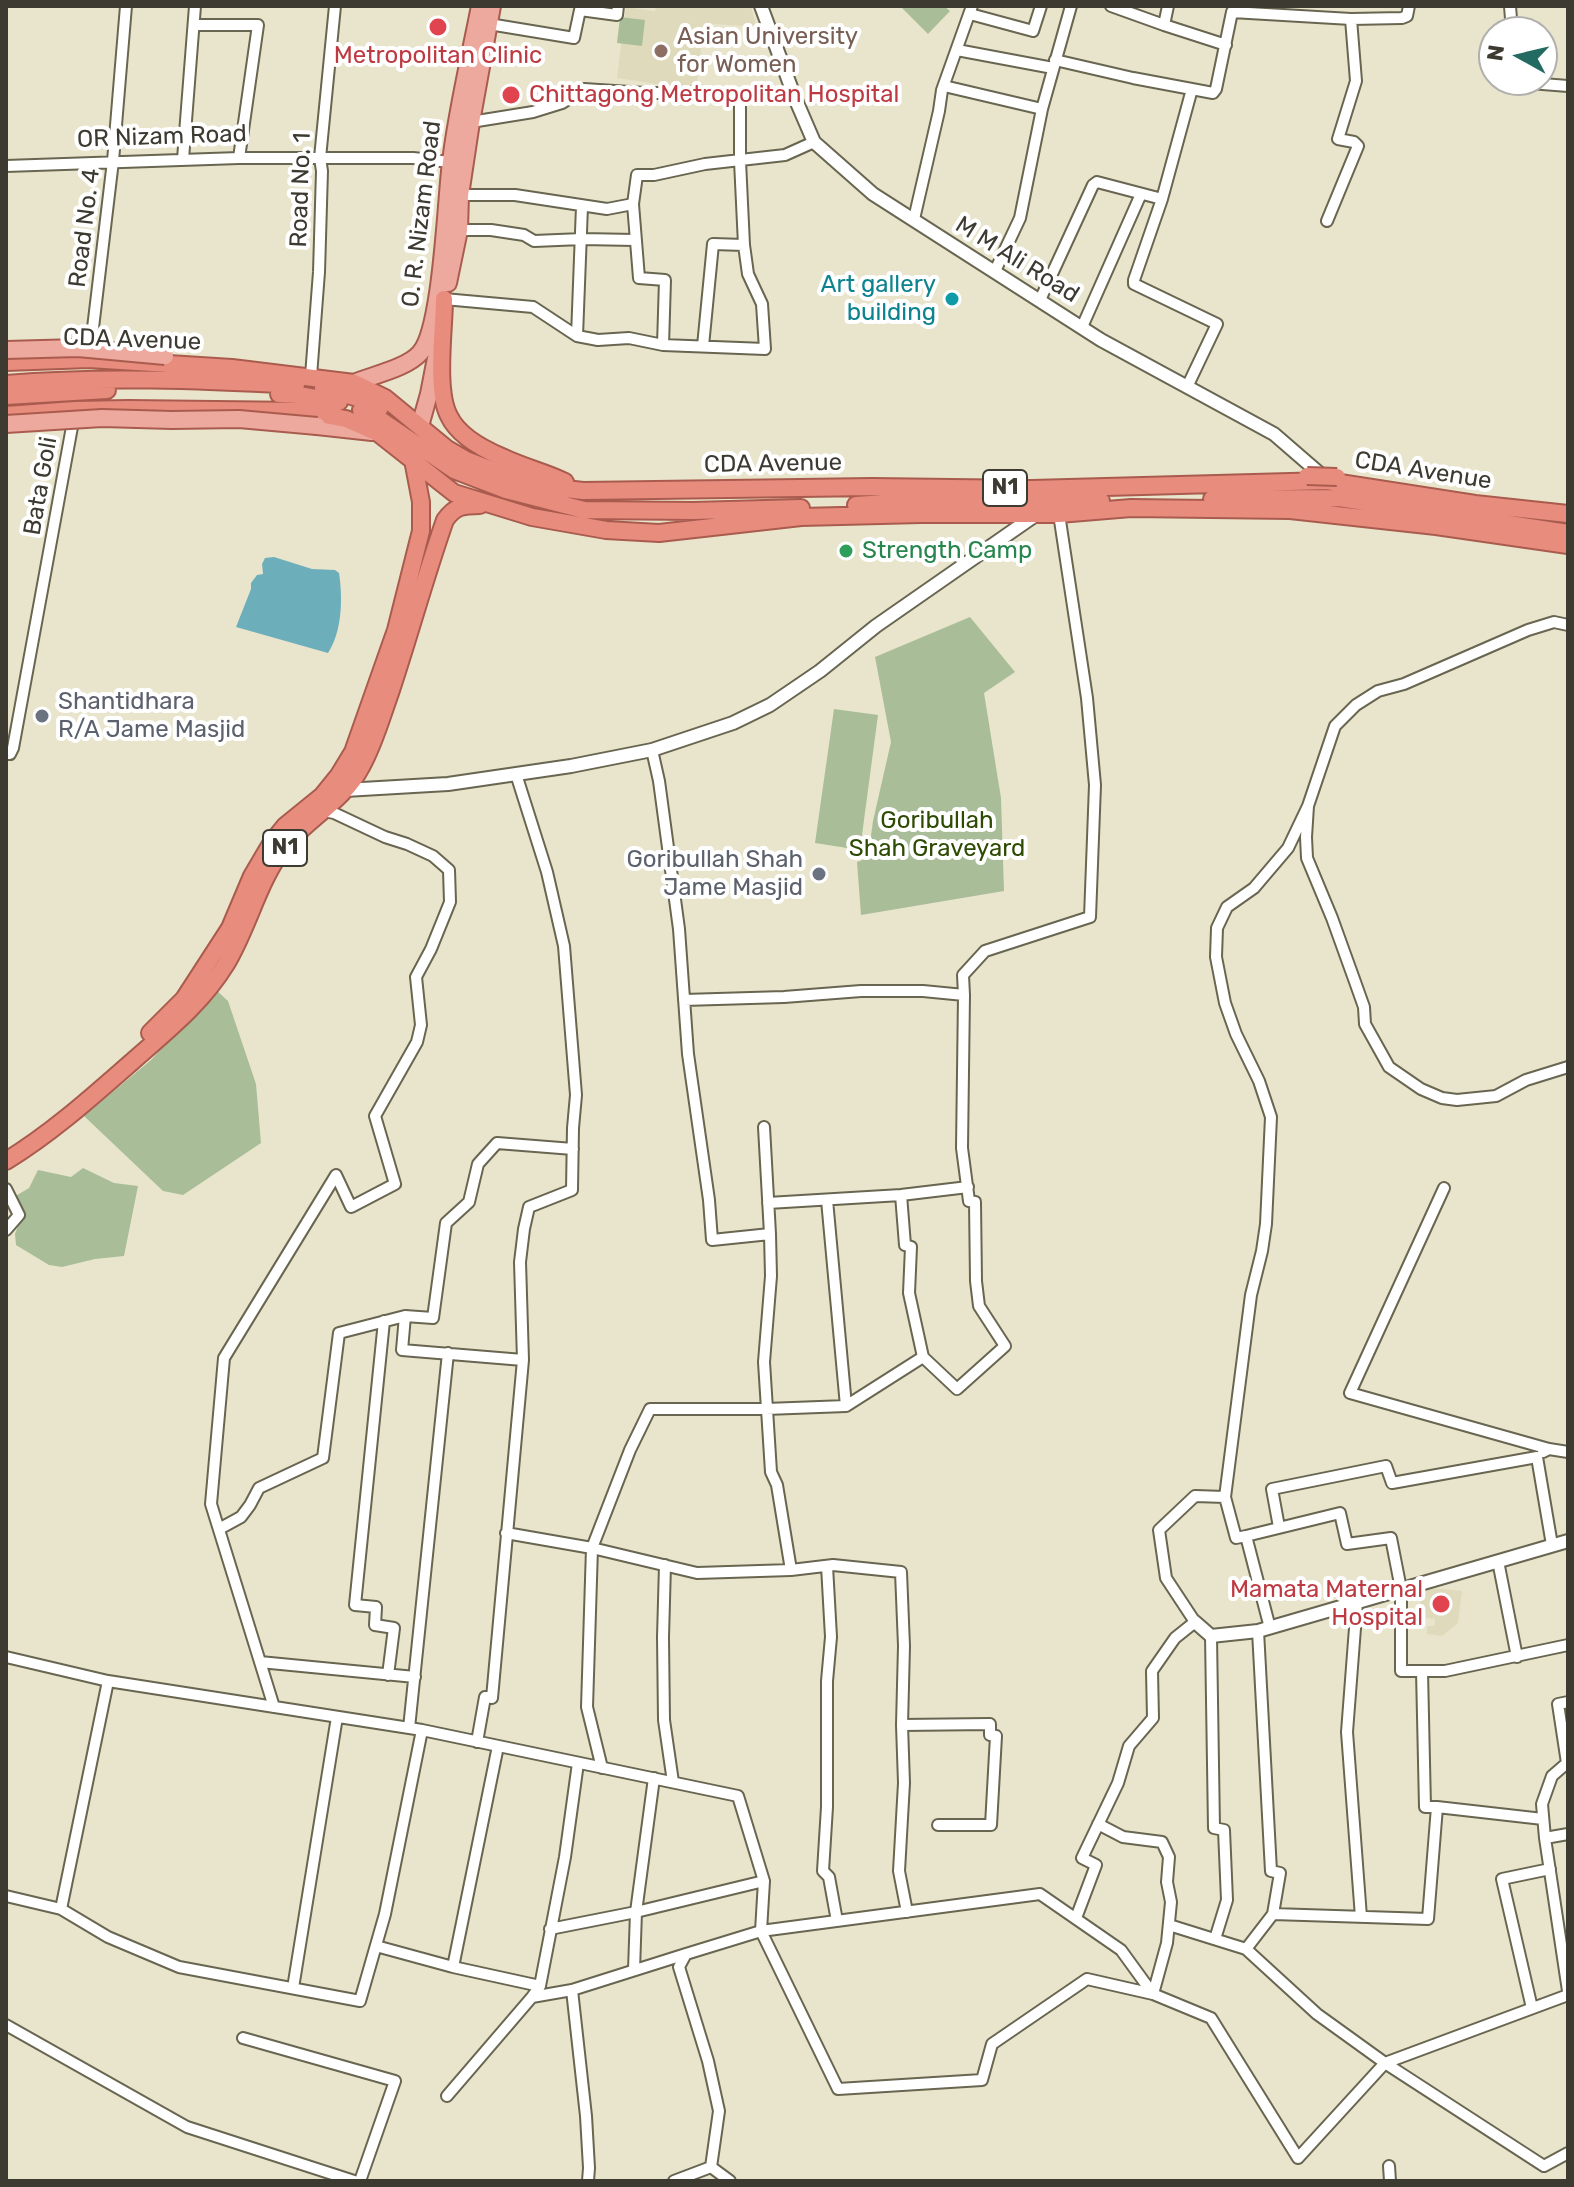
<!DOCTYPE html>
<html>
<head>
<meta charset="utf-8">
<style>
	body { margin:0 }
	#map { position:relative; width:1574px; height:2187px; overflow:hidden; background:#e9e5cd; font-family:Rubik,sans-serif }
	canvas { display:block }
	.frame { position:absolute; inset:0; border:8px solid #3c3a31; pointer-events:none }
	.north { position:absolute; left:1478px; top:16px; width:80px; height:80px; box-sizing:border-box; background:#fff; border:2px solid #b1b0ad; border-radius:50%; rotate:278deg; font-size:22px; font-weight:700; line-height:32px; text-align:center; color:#3c3a31 }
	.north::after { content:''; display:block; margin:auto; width:28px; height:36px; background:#236b62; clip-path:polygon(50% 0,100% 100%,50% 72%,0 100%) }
</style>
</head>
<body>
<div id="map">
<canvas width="1574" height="2187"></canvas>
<div class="frame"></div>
<div class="north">N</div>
</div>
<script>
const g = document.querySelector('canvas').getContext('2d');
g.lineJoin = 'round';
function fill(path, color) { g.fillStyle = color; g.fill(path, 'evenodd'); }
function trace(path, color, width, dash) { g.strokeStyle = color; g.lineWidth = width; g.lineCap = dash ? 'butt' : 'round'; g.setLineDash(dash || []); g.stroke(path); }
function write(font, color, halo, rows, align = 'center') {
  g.font = font + ' Rubik,sans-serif'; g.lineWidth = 8; g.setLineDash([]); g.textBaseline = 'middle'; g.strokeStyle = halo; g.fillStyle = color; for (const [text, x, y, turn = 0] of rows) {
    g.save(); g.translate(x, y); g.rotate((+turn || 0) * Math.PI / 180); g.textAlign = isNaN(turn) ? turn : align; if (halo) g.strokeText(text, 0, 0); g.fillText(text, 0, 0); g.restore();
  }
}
const built = new Path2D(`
	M 656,6 L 751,6 L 756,27 L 714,24 L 703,34 L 696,88 L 683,88 L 617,78 L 626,7 L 655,11 Z
	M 1422,1587 L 1462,1591 L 1458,1623 L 1442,1636 L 1427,1634 L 1427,1626 L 1434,1626 L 1435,1619 L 1419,1617 Z`);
const green = new Path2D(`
	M 900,6 L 944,6 L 950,11 L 928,34 Z
	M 620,17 L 645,20 L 642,46 L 617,43 Z
	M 970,617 L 1015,672 L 984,693 L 1001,798 L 1004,891 L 861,915 L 857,862 L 868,858 L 873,821 L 891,742 L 875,657 Z
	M 834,709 L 878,715 L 860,850 L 815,843 Z
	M 216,990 L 228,1001 L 256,1084 L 261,1143 L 183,1195 L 163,1191 L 84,1116 L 151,1060 Z
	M 83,1168 L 114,1183 L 138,1186 L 124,1256 L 95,1259 L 62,1267 L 49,1265 L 16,1245 L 15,1234 L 23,1213 L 14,1197 L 29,1188 L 38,1170 L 71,1177 Z`);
const water = new Path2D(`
	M 274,557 L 312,569 L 335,570 L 339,573 C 343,599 342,632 328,653 L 236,627 L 251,589 L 251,583 L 257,575 L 263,574 L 262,564 L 265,558 Z`);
const minor = new Path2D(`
	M 1111,6 L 1164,25 L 1168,6
	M 1510,6 L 1512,32
	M 970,14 L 1033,31 L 1041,6
	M 1351,19 L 1402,18 L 1407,16 L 1409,6
	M 489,24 L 574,38 L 580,10 L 617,15 L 618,6
	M 194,25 L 258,25 L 239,158
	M 1164,25 L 1226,45
	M 957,50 L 1053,68
	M 1055,60 L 1133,78 L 1213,93 L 1216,89 L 1232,12 L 1351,19 L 1356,81 L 1338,139 L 1354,142 L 1358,146 L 1327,221
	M 1514,80 L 1517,82 L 1568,86
	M 944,86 L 1042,109
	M 183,159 L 195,6
	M 6,166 L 239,158 L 413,158 L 450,162
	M 460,195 L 515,195 L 607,209 L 633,204
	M 1162,199 L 1192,89
	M 914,219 L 939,111 L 942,90 L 972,6
	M 459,230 L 491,230 L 524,235 L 534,241 L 582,239 L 635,240
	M 995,271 L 1020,218 L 1042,109 L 1071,6
	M 444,299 L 533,307 L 577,336 L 598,340 L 629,338 L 663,345 L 765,349 L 762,304 L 748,274 L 744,245 L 740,161 L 740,98 L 696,91 L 691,93 L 645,93 L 584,89 L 562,103 L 533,112 L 471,122
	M 1040,300 L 1093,185 L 1097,182 L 1162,199 L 1134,280 L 1134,284 L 1217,324 L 1187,387
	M 1082,327 L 1141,194
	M 577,336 L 582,206
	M 663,345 L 665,280 L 639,278 L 633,204 L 637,175 L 654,175 L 705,164 L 785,155 L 814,142
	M 703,346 L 713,244 L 744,245
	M 90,353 L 113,161 L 126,6
	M 311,376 L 319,272 L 322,171 L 320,158 L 335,6
	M 1568,625 L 1554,622 L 1528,630 L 1404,684 L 1378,691 L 1356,705 L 1335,726 L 1308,806 L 1306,837 L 1307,858 L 1332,918 L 1354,979 L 1364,1007 L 1365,1024 L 1389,1067 L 1421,1089 L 1442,1098 L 1457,1100 L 1496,1096 L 1526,1080 L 1568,1067
	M 652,750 L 659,781 L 679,929 L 688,1054 L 709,1200 L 712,1240 L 770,1234 L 771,1276 L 764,1362 L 771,1472 L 777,1485 L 791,1570 L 833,1565 L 901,1572 L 904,1646 L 902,1725 L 904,1783 L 899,1871 L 907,1912
	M 6,754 L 10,754 L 13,748 L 74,416
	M 964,995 L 963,975 L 985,951 L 1090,917 L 1095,785 L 1087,698 L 1059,514
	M 684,1000 L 784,997 L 861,991 L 923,991 L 964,995 L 962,1148 L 969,1201 L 975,1202 L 976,1281 L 979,1306 L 1005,1346 L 957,1389 L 923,1357
	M 764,1127 L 770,1234
	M 1444,1188 L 1350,1393 L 1549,1449
	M 6,1189 L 19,1215 L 6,1230
	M 768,1203 L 901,1195 L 968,1187
	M 384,1321 L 355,1605 L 376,1607 L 375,1625 L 394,1628 L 388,1675
	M 523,1360 L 402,1350 L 405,1316 L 433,1318 L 446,1223 L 469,1202 L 478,1164 L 497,1143 L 573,1149
	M 846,1406 L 923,1357 L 909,1293 L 911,1247 L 905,1245 L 901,1195
	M 1543,1452 L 1549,1449 L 1568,1452
	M 1279,1527 L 1272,1489 L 1386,1466 L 1392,1483 L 1537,1457 L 1552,1545
	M 219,1529 L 241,1517 L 250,1505 L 259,1488 L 323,1458 L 339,1333 L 405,1316
	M 506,1533 L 592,1548 L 697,1573 L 791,1570
	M 1246,1536 L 1340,1513 L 1347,1544 L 1391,1538 L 1401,1589 L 1401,1671 L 1445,1671 L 1568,1645
	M 1498,1561 L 1517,1657
	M 665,1565 L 663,1637 L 664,1720 L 673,1782
	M 827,1566 L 831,1637 L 827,1681 L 827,1807 L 823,1871 L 829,1877 L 837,1921
	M 1357,1602 L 1347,1732 L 1361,1917
	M 1270,1628 L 1246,1536 L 1236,1538 L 1225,1497 L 1251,1295 L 1262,1251 L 1266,1224 L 1271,1117 L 1259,1081 L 1236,1034 L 1225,1003 L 1216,957 L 1217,928 L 1227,907 L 1254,888 L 1288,848 L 1308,806
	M 1258,1631 L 1271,1871 L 1280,1873 L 1273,1914
	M 1211,1636 L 1214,1828 L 1224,1830 L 1227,1900 L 1215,1939
	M 6,1657 L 108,1681 L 422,1730 L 738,1796 L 764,1881 L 761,1931 L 686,1954 L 679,1967 L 708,2061 L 719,2111 L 711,2167 L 674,2181
	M 260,1662 L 415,1677
	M 1568,1702 L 1558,1704 L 1567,1763 L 1552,1776 L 1542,1804 L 1545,1838 L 1568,1991
	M 274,1707 L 211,1504 L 224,1358 L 336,1175 L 351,1207 L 395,1184 L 375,1116 L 417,1042 L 421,1025 L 416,977 L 431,949 L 450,902 L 449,870 L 433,856 L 407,844 L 385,837 L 334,813 L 324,811
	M 902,1725 L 990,1724 L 990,1735 L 996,1736 L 991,1825 L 938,1825
	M 409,1728 L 448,1353
	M 477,1742 L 485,1697 L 492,1698 L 523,1360 L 520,1262 L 524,1229 L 529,1207 L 572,1190 L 573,1128 L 576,1095 L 564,946 L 547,872 L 516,774
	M 578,1763 L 565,1857 L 540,1986 L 532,1997 L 572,1990 L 686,1954
	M 602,1768 L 587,1707 L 592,1548 L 630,1450 L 650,1409 L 766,1409 L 846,1406 L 827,1200
	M 1437,1807 L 1543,1819
	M 1098,1824 L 1123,1837 L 1162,1842 L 1169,1857 L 1167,1882 L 1171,1902 L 1167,1943 L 1153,1994
	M 1545,1838 L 1568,1834
	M 6,1896 L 61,1909 L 108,1937 L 179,1967 L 360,2001 L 385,1914 L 422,1730
	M 61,1909 L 108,1681
	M 1076,1918 L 1096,1865 L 1082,1858 L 1118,1783 L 1129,1746 L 1153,1718 L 1152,1671 L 1175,1638 L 1195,1622 L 1166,1578 L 1159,1530 L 1195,1496 L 1225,1497
	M 1169,1925 L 1246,1949 L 1317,2014 L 1385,2063 L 1544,2166 L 1568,2153
	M 550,1929 L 636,1912 L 764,1881
	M 376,1946 L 453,1967 L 540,1986
	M 1246,1949 L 1273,1914 L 1428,1919 L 1437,1807 L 1425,1807 L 1422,1671
	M 453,1967 L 498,1746
	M 634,1970 L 636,1912 L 654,1778
	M 293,1988 L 337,1717
	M 572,1990 L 586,2116 L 589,2168 L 588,2181
	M 1153,1994 L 1121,1950 L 1040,1894 L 761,1931 L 838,2089 L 982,2080 L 992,2044 L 1087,1979 L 1153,1994 L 1211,2018 L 1298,2158 L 1385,2063 L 1568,1995
	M 1532,2008 L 1502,1879 L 1550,1869
	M 6,2025 L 187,2127 L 354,2181
	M 243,2038 L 395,2081 L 360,2181
	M 447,2096 L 532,1997
	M 1389,2166 L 1390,2181
	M 711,2167 L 730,2181`);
const tertiary = new Path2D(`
	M 761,6 L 795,98 L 814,142 L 873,194 L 1101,340 L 1274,434 L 1326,479
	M 345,790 L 448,784 L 571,766 L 652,750 L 733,723 L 770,705 L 820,671 L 876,626 L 1037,514
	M 1195,1622 L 1211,1636 L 1258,1631 L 1568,1541`);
const primary = new Path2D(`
	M 448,283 L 459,230 L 460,195 L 471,122 L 492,6
	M 354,383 C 373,375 407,368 420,353 C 442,329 446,200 451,162 C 457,110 470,58 480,6
	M 317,426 L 372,432
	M 420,426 L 429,394 L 437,353`);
const trunk = new Path2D(`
	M 444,299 C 444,329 435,390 449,416 C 458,435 483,449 502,457 C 522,467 545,472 565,482
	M 6,362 L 89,359 L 232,368 L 354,383 L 385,398 L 447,449 L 466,460 L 510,477 L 557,488 L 583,491 L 872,487 L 1032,489 L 1327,481 L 1475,504 L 1568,514
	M 6,384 C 102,376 200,380 296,385
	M 323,388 L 372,402 L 380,408
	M 279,394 L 300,395 L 339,402
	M 6,396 L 107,390
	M 361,410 L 369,412 L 454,470 L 506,490 L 584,510 L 693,511 L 801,508
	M 6,415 L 75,410 L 128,409 L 302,411 L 346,419 L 378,433 L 454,493 L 532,517 L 606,530 L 659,533 L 801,517 L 921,514 L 1059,514 L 1131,508 L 1290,510 L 1436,526 L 1568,545
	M 1212,499 L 1339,498 L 1568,533
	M 856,505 L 902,502 L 1101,501
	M 150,1033 L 184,999 L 230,928 L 252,876 L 272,842 L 285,826 L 322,796 L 339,775 L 353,752 L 396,630 L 421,531 L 421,502 L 413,460
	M 6,1161 C 52,1133 93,1096 134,1060 C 168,1030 202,1003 226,964 C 249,926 258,880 286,845 C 310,817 344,800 361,767 C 374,744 381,718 390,693 C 409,636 425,577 445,520 C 455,506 463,505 480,505`);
const primaryBridge = new Path2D(`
	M 6,350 L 78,348 L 165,356
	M 6,424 L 102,418 L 172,420 L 239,419 L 317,426`);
const trunkBridge = new Path2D(`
	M 1307,476 L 1337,477`);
const markers = [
	[438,27,10,"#e0444e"],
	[661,51,8,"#8d6e63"],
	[511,95,10,"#e0444e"],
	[952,299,8,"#0f9aa8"],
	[846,551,8,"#2e9e5b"],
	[42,716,8,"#6b7280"],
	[819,874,8,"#6b7280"],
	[1441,1604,10,"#e0444e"]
];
const shields = [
	[1005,488,44],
	[285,848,44]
];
const shieldNames = [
	["N1",1005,488],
	["N1",285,848]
];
const educationNames = [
	["Asian University",677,37],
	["for Women",677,65]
];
const healthNames = [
	["Metropolitan Clinic",438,56],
	["Chittagong Metropolitan Hospital",529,95,"left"],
	["Mamata Maternal",1423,1590,"right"],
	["Hospital",1423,1618,"right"]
];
const streetNames = [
	["OR Nizam Road",162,137,-2],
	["Road No. 1",301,190,-88],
	["O. R. Nizam Road",422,214,-83],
	["Road No. 4",85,228,-83],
	["M M Ali Road",1017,260,32],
	["CDA Avenue",132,340,2],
	["CDA Avenue",773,464,-1],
	["CDA Avenue",1423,471,9],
	["Bata Goli",41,486,-80]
];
const cultureNames = [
	["Art gallery",936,285],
	["building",936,313]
];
const leisureNames = [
	["Strength Camp",862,551]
];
const worshipNames = [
	["Shantidhara",58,702],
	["R/A Jame Masjid",58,730],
	["Goribullah Shah",803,860,"right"],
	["Jame Masjid",803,888,"right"]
];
const parkNames = [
	["Goribullah",937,821],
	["Shah Graveyard",937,849]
];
fill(built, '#dfdabb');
fill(green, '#a9bd98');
fill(water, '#6daebb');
trace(minor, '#686550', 14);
trace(tertiary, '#686550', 16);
trace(primary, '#a95c4e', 20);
trace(trunk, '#a95c4e', 20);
trace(minor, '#fff', 10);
trace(tertiary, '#fff', 12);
trace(primary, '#eea99e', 16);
trace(trunk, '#e88c7e', 16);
trace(primaryBridge, '#a95c4e', 20, []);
trace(trunkBridge, '#a95c4e', 20, []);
trace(primaryBridge, '#eea99e', 16);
trace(trunkBridge, '#e88c7e', 16);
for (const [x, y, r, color] of markers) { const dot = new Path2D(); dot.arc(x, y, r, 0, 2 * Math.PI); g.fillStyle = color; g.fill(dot); trace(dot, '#fff', 3); }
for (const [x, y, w] of shields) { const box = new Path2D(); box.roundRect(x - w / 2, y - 18, w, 36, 6); g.fillStyle = '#fff'; g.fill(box); trace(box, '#3c3a31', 2); }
write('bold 22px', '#3c3a31', null, shieldNames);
write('24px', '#785e54', '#fff', educationNames, 'left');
write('24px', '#be3a42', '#fff', healthNames);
write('24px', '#3c3a31', '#fff', streetNames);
write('24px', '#0d838f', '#fff', cultureNames, 'right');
write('24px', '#27864d', '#fff', leisureNames, 'left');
write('24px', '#5b616d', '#fff', worshipNames, 'left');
write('24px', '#2e4b04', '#fff', parkNames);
</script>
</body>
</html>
